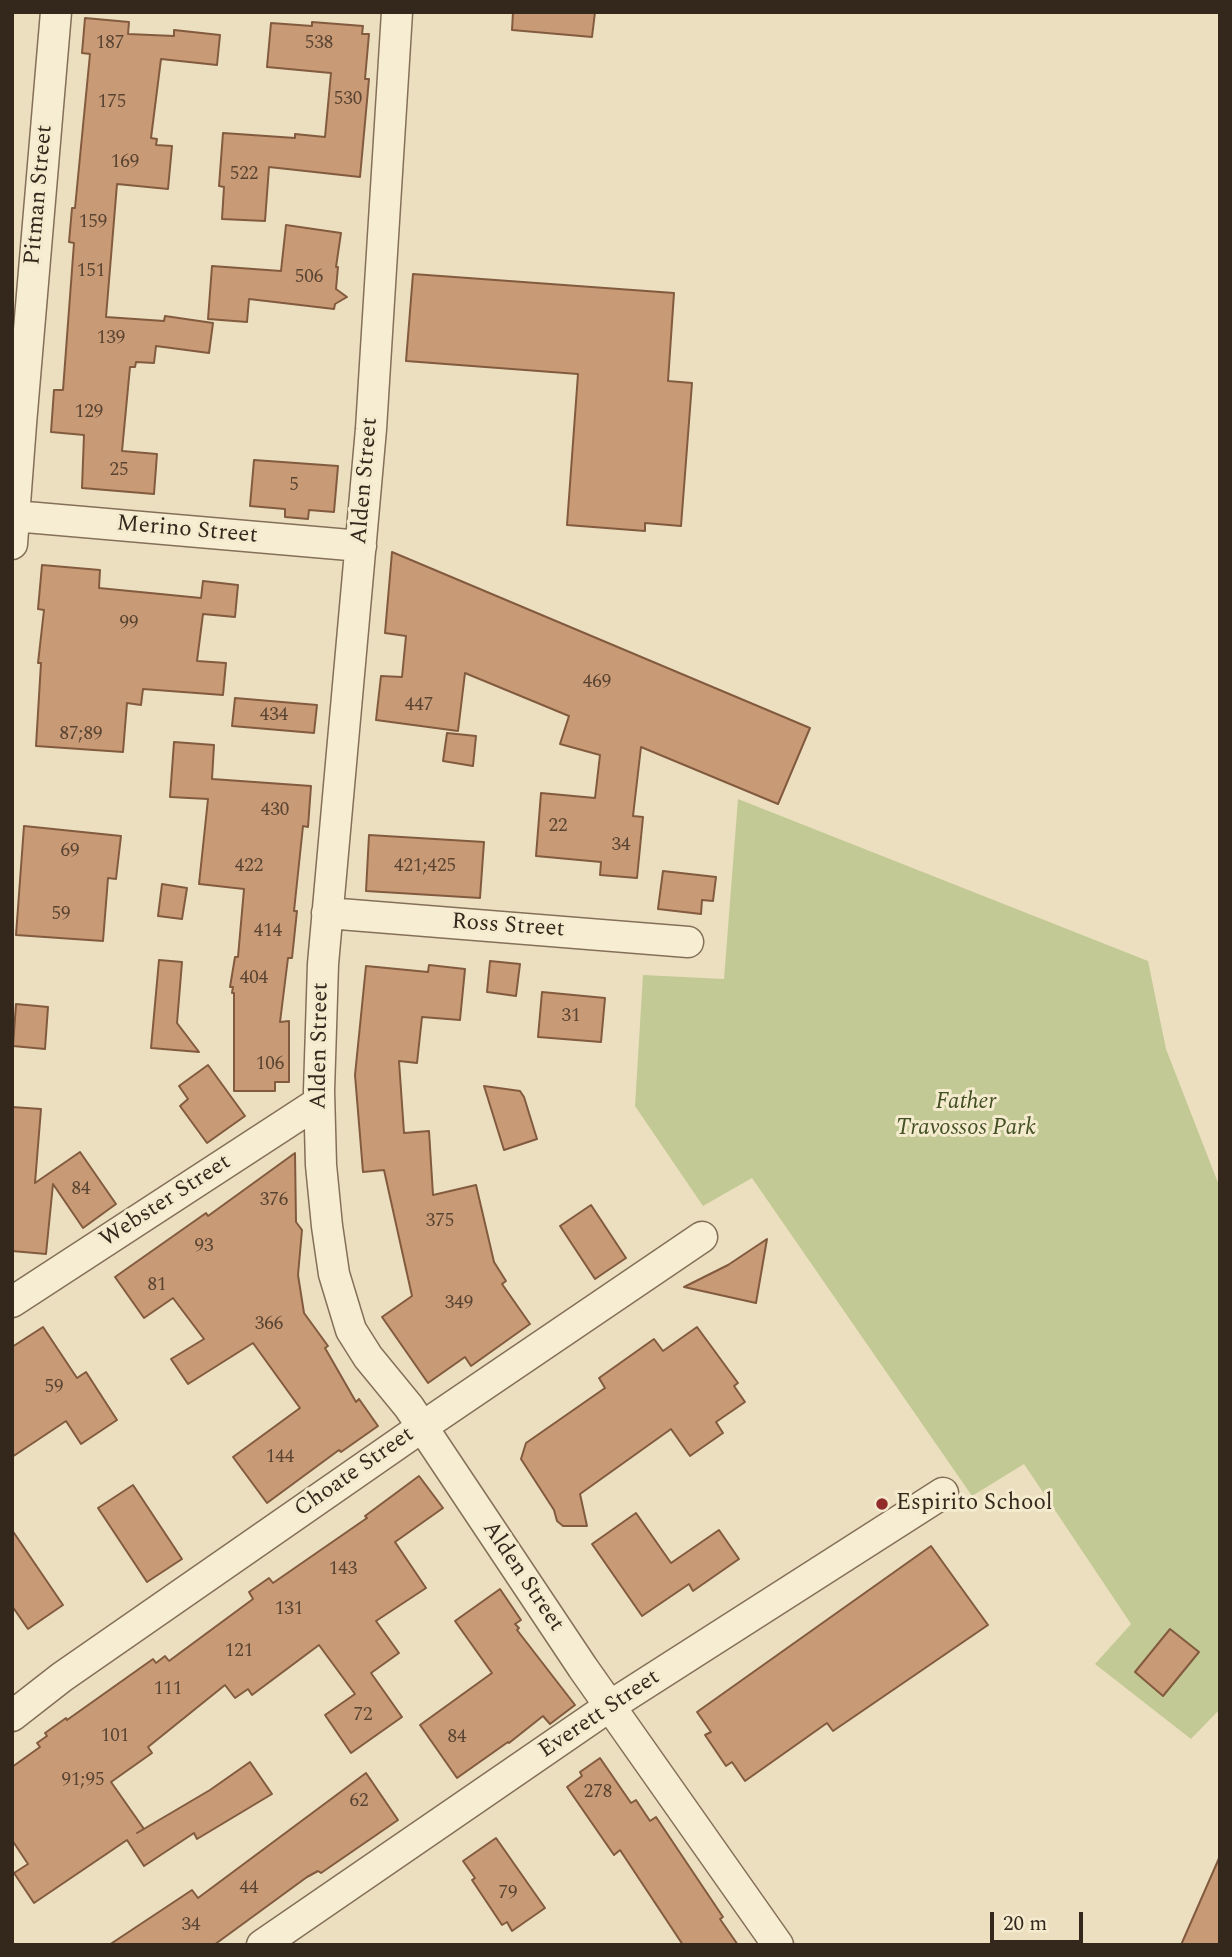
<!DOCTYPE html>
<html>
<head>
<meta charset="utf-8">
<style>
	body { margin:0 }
	#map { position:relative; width:1232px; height:1957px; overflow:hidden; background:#ecdfbf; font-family:Spectral,serif }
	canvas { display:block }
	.frame { position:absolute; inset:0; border:14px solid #34281c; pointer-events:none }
	.scale { position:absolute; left:990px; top:1912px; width:93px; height:32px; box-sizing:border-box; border:4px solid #34281c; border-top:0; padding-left:9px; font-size:21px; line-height:24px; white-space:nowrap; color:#34281c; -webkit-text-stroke:5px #f4eace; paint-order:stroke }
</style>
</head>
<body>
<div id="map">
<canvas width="1232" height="1957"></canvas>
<div class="frame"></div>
<div class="scale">20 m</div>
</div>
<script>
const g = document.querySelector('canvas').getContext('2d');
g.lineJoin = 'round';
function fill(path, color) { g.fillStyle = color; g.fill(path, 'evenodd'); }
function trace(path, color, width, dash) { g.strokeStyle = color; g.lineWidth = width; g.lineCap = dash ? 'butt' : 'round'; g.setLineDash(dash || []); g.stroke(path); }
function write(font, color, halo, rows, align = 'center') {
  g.font = font + ' Spectral,serif'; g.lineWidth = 6; g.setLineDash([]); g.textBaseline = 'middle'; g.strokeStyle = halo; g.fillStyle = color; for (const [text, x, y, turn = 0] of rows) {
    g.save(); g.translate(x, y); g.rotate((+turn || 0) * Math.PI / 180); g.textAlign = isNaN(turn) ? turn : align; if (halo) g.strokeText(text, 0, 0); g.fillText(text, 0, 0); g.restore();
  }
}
const green = new Path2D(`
	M 738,799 L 1148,961 L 1166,1049 L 1220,1188 L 1220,1709 L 1191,1739 L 1095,1664 L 1131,1624 L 1024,1464 L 972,1496 L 752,1178 L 703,1206 L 635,1106 L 643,975 L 724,979 Z`);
const building = new Path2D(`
	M 513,12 L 595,12 L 592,37 L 512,30 Z
	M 85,18 L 129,22 L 128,34 L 174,36 L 174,30 L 220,35 L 217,65 L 161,59 L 151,138 L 157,139 L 156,145 L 172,146 L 168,189 L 117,184 L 106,317 L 164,321 L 165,316 L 213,323 L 209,353 L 156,346 L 154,363 L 136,362 L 135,367 L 130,367 L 122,451 L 157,454 L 154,494 L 82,488 L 84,435 L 51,432 L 54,390 L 63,390 L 74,243 L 69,242 L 72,208 L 75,208 L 90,54 L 82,53 Z
	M 312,22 L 363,26 L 362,34 L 369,34 L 365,79 L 369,79 L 360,177 L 269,167 L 265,221 L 222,219 L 224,187 L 219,186 L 223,133 L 295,138 L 295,134 L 325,137 L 331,73 L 267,67 L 271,23 L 312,26 Z
	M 286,225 L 341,233 L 336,267 L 338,267 L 336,289 L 347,297 L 335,304 L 334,309 L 249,299 L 247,322 L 208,319 L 212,266 L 281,271 Z
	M 413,274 L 674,293 L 668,381 L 692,383 L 681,526 L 645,523 L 645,531 L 567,525 L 578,374 L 406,361 Z
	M 254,460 L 338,466 L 334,512 L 309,510 L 308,519 L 285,517 L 285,509 L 250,506 Z
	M 392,552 L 810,728 L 778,804 L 641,747 L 633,816 L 643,817 L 637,878 L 600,875 L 601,862 L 536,856 L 541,793 L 595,798 L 600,755 L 560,744 L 569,716 L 465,673 L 458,731 L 376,720 L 381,676 L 402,677 L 406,636 L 385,633 Z
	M 42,565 L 100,570 L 99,588 L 201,598 L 203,581 L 238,585 L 235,617 L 203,614 L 197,661 L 226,663 L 223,695 L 143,689 L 141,705 L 127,703 L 123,752 L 36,746 L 41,663 L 38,663 L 44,610 L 38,609 Z
	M 235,698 L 317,705 L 314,733 L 232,726 Z
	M 447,733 L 476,736 L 473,766 L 443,761 Z
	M 174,742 L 214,745 L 212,779 L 311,786 L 308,827 L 303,826 L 294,911 L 297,911 L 292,958 L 288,958 L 280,1022 L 289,1021 L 289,1082 L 275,1082 L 275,1091 L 234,1091 L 234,993 L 232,993 L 233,987 L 230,987 L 235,957 L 238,957 L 244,889 L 199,884 L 208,799 L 170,797 Z
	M 24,826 L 121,836 L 116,879 L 108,878 L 103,941 L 16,935 Z
	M 369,835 L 484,842 L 480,898 L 366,891 Z
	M 663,871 L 716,877 L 713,901 L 702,900 L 701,914 L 658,909 Z
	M 162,884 L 187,888 L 182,919 L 158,916 Z
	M 159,960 L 182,962 L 177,1023 L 199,1052 L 151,1048 Z
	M 490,961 L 520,964 L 516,996 L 487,992 Z
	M 429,965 L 465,969 L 460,1020 L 422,1017 L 417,1063 L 399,1061 L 404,1133 L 429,1131 L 433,1195 L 476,1185 L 494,1262 L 506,1281 L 502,1284 L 530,1324 L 471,1366 L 465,1357 L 428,1383 L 382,1317 L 412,1296 L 384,1170 L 363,1172 L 355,1075 L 366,966 L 428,972 Z
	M 542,992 L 605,998 L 601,1042 L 538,1037 Z
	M 16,1004 L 48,1007 L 45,1049 L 13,1046 Z
	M 208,1065 L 245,1116 L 207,1143 L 180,1106 L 188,1099 L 179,1086 Z
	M 484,1086 L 520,1091 L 524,1097 L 537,1139 L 504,1150 Z
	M 12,1107 L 41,1109 L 35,1183 L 80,1152 L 116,1204 L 83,1228 L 53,1184 L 46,1254 L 12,1251 Z
	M 295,1153 L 296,1222 L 302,1230 L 298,1275 L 304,1313 L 328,1346 L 325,1348 L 356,1402 L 359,1399 L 378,1426 L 341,1452 L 339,1450 L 267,1503 L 233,1457 L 300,1408 L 253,1343 L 188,1384 L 171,1359 L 204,1339 L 173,1298 L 144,1318 L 115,1277 L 206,1213 L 208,1216 Z
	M 591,1205 L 626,1258 L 595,1279 L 560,1226 Z
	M 767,1239 L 756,1303 L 684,1287 L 728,1265 Z
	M 43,1327 L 77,1378 L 86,1372 L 117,1420 L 81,1444 L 66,1421 L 12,1457 L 12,1347 Z
	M 697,1327 L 738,1383 L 734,1386 L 745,1402 L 716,1422 L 723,1433 L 690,1456 L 671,1429 L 580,1494 L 587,1526 L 563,1526 L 557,1521 L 554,1510 L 521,1459 L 526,1443 L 605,1388 L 599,1378 L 654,1339 L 663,1351 Z
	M 419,1476 L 443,1508 L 395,1542 L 426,1588 L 376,1621 L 399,1653 L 371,1673 L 402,1717 L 351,1753 L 325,1715 L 355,1694 L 319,1645 L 252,1695 L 248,1689 L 235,1698 L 225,1685 L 148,1747 L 152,1753 L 111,1782 L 144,1829 L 137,1833 L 210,1790 L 250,1762 L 272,1794 L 197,1839 L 194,1833 L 144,1866 L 127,1840 L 34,1903 L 14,1873 L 28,1864 L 12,1840 L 12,1767 L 40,1747 L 37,1743 L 47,1736 L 45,1733 L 66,1718 L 67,1720 L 153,1659 L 156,1663 L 165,1656 L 169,1661 L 253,1599 L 249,1592 L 269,1578 L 273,1583 L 367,1518 L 365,1516 Z
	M 133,1485 L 182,1559 L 147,1582 L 98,1508 Z
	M 636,1513 L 671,1563 L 719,1530 L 739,1559 L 693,1591 L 689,1584 L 642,1616 L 592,1544 Z
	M 12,1530 L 63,1605 L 28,1629 L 12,1606 Z
	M 931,1546 L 988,1625 L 833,1731 L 827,1723 L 745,1781 L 732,1762 L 726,1766 L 705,1735 L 711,1732 L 697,1712 Z
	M 500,1589 L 521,1620 L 515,1624 L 519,1628 L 517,1630 L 575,1705 L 550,1724 L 543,1716 L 509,1743 L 508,1742 L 457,1778 L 420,1725 L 492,1673 L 455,1621 Z
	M 1170,1629 L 1199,1652 L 1163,1696 L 1135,1672 Z
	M 600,1758 L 631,1803 L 636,1800 L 650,1821 L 656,1817 L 723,1917 L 720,1919 L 738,1945 L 683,1945 L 620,1850 L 614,1855 L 567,1787 L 582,1776 L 580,1772 Z
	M 366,1773 L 398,1820 L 321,1873 L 318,1871 L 307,1877 L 214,1945 L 109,1945 L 192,1890 L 198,1898 Z
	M 496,1838 L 545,1908 L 512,1931 L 507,1922 L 502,1925 L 472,1880 L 475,1878 L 463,1861 Z
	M 1220,1856 L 1220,1945 L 1181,1945 Z`);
const minor = new Path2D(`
	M 397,12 L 371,429 L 323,964 L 319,1091 L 321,1165 L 327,1226 L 334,1274 L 351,1330 L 368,1357 L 409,1407 L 583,1668 L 778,1945
	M 14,516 L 361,546
	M 12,544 L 21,424 L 56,12
	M 327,913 L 688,942
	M 12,1302 L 319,1102
	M 12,1716 L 62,1677 L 422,1427 L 702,1237
	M 262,1945 L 610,1706 L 943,1493`);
const markers = [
	[882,1504,7,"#912c2a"]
];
const numberNames = [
	["187",110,44],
	["538",319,44],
	["530",348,100],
	["175",112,103],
	["169",125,163],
	["522",244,175],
	["159",93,223],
	["151",91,272],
	["506",309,278],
	["139",111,339],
	["129",89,413],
	["25",119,471],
	["5",294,486],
	["99",129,624],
	["469",597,683],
	["447",419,706],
	["434",274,716],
	["87;89",81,735],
	["430",275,811],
	["22",558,827],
	["34",621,846],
	["69",70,852],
	["422",249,867],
	["421;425",425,867],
	["59",61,915],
	["414",268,932],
	["404",254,979],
	["31",571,1017],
	["106",270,1065],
	["84",81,1190],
	["376",274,1201],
	["375",440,1222],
	["93",204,1247],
	["81",157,1286],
	["349",459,1304],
	["366",269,1325],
	["59",54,1388],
	["144",280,1458],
	["143",343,1570],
	["131",289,1610],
	["121",239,1652],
	["111",168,1690],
	["72",363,1716],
	["101",115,1737],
	["84",457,1738],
	["91;95",83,1781],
	["278",598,1793],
	["62",359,1802],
	["44",249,1889],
	["79",508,1894],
	["34",191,1926]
];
const streetNames = [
	["Pitman Street",40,195,-85],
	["Alden Street",366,481,-85],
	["Merino Street",187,531,5],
	["Ross Street",508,927,4],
	["Alden Street",321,1046,-89],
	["Webster Street",166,1202,-33],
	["Choate Street",355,1473,-35],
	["Alden Street",522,1577,56],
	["Everett Street",600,1715,-34]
];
const parkNames = [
	["Father",966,1103],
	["Travossos Park",966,1129]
];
const poiNames = [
	["Espirito School",896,1504]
];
fill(green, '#c2c994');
fill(building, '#c99a76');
trace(building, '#825b3f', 2);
trace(minor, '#847058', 33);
trace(minor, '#f7edd2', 30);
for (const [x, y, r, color] of markers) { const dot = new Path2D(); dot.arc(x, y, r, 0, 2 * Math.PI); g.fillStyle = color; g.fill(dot); trace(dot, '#f4eace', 2.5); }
write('19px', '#594432', null, numberNames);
write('23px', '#34281c', '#f4eace', streetNames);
write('italic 23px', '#435023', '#f4eace', parkNames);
write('23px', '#34281c', '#f4eace', poiNames, 'left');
</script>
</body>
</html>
